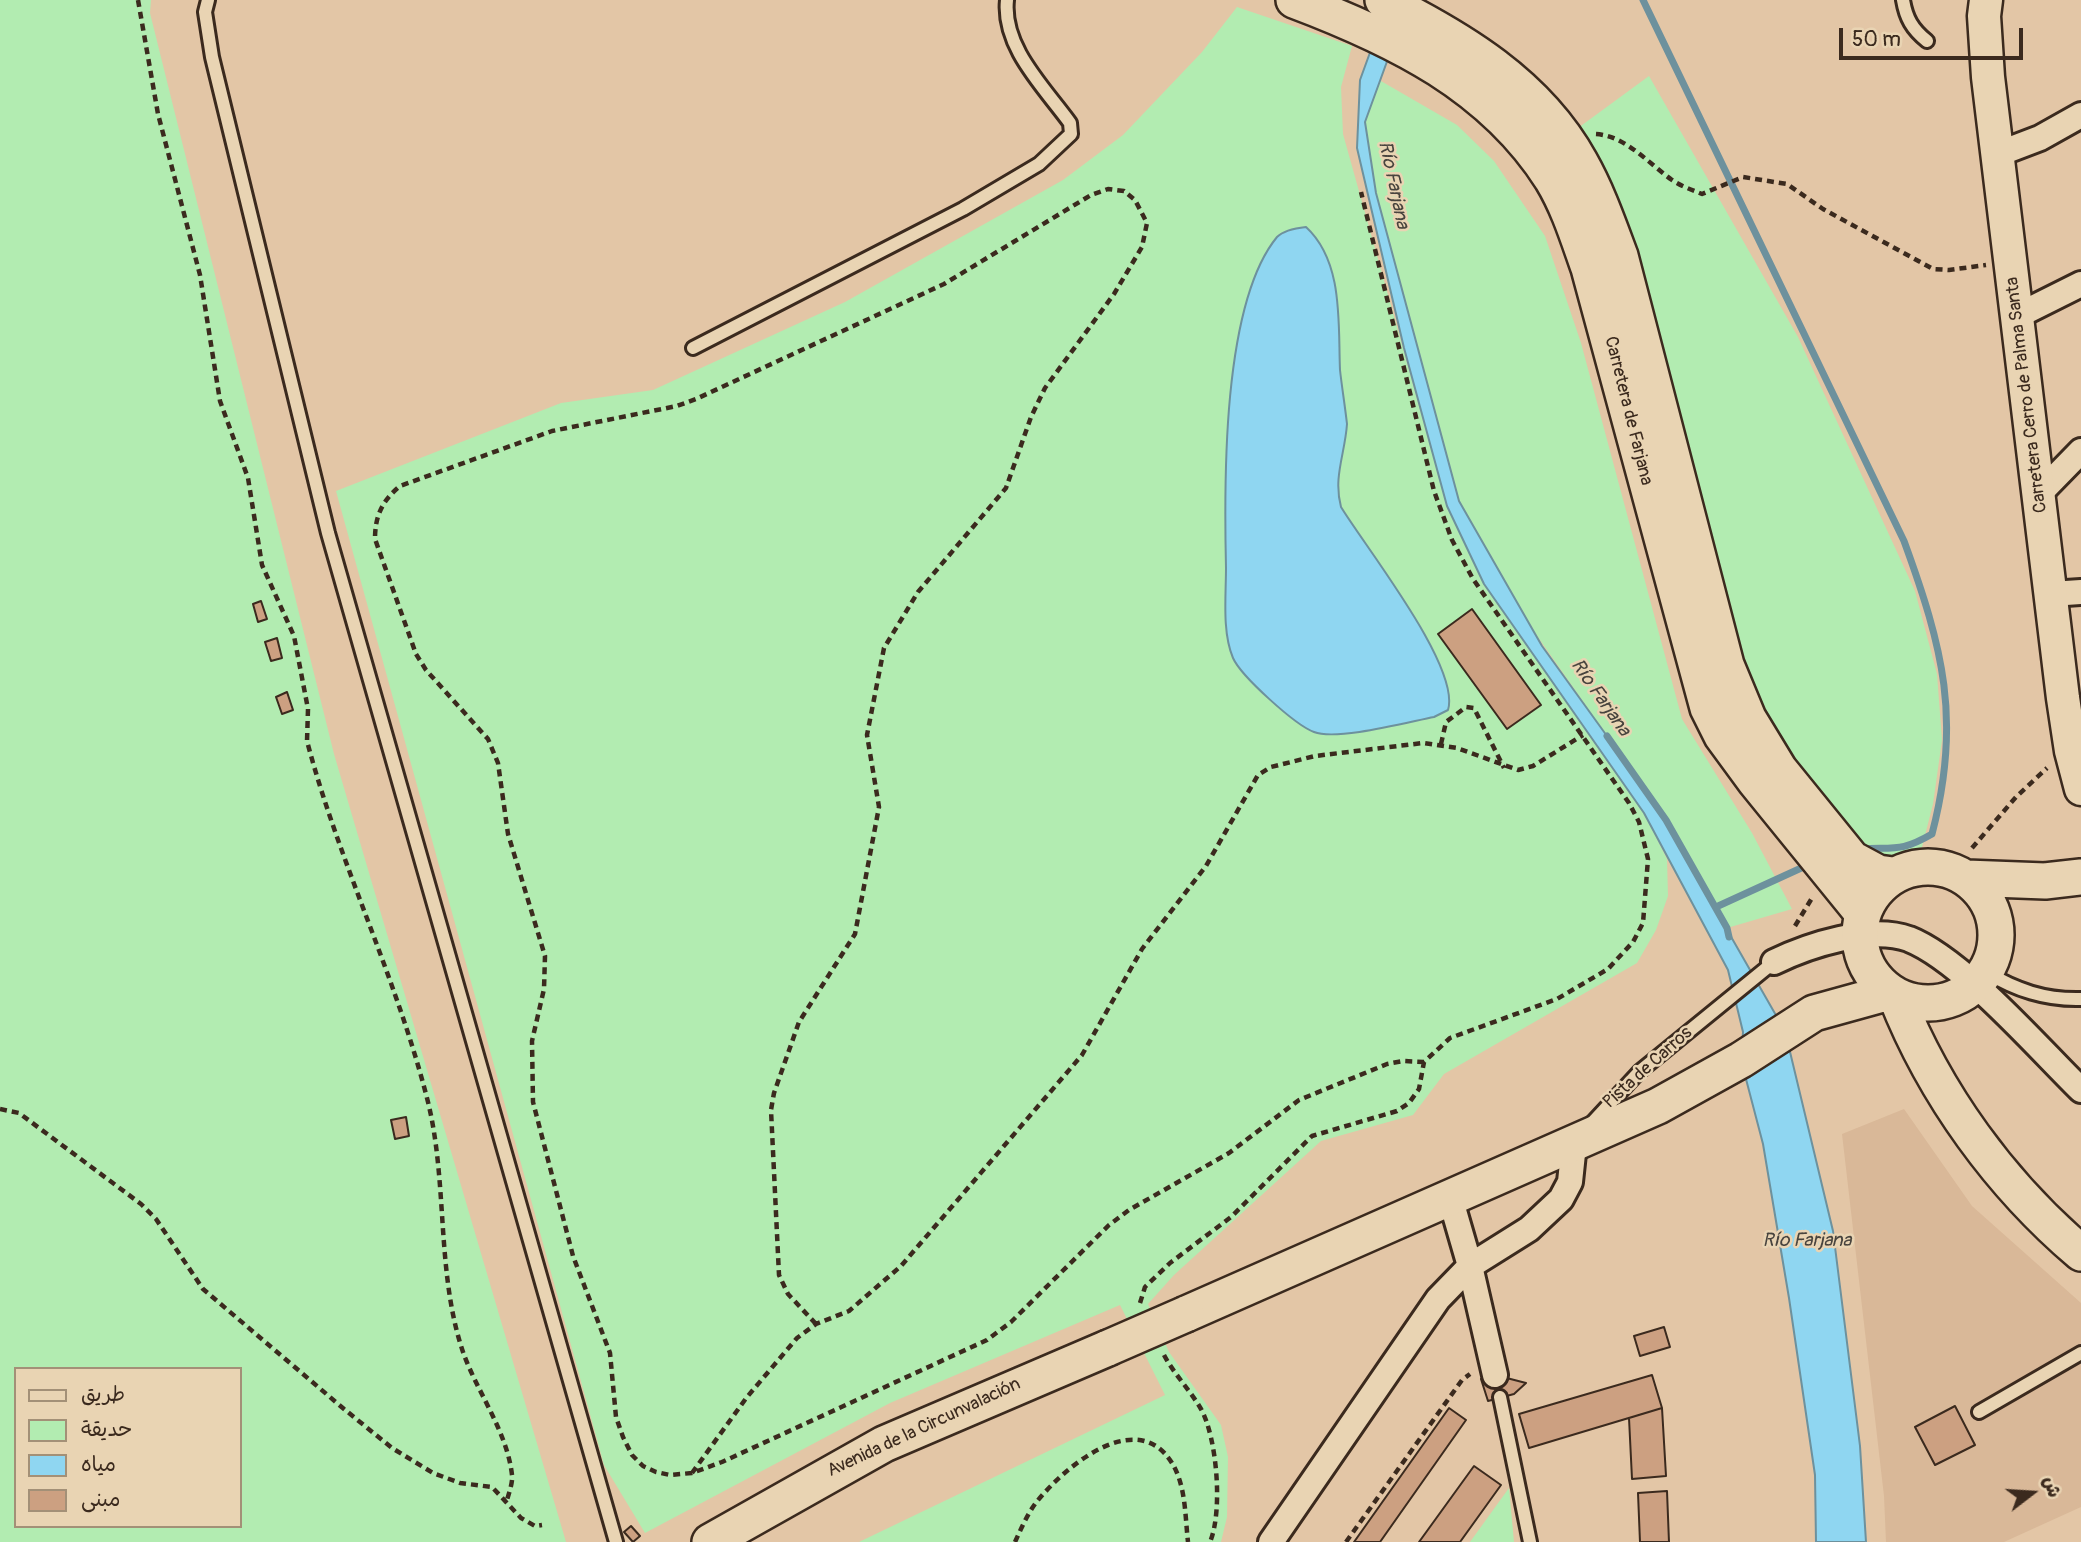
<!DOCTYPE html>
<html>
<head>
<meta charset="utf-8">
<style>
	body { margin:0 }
	#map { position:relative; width:2081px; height:1542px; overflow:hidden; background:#e3c6a6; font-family:Pangolin,"Playpen Sans Arabic",sans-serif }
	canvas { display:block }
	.legend { position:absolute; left:14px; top:1367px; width:228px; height:161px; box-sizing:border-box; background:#e9d4b3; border:2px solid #a39077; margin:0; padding:9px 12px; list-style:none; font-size:21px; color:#3b2a1e }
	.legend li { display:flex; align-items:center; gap:14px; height:35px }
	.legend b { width:35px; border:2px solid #a39077 }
	.north { position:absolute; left:1997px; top:1458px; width:70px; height:70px; -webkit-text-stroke:5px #e9d4b3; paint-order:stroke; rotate:73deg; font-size:19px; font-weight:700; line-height:28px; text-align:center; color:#3b2a1e }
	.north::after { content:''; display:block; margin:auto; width:24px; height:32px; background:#3b2a1e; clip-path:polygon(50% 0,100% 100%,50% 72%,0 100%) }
	.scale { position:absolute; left:1839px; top:28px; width:184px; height:32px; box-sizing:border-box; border:4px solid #3b2a1e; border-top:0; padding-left:9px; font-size:21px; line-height:24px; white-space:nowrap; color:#3b2a1e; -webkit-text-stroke:5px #e9d4b3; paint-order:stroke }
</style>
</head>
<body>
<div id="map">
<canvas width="2081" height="1542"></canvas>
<ul class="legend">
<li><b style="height:9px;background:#e9d4b3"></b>طريق</li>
<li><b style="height:19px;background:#b2ecb1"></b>حديقة</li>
<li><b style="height:19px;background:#8fd6f1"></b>مياه</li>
<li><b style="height:19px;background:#cca081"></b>مبنى</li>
</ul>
<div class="north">ش</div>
<div class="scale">50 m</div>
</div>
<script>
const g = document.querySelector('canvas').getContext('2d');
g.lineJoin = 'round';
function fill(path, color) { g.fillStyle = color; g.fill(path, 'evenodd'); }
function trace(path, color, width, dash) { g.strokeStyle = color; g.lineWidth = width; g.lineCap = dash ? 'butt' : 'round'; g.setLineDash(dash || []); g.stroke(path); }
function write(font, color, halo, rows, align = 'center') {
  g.font = font + ' Pangolin,sans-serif'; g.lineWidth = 5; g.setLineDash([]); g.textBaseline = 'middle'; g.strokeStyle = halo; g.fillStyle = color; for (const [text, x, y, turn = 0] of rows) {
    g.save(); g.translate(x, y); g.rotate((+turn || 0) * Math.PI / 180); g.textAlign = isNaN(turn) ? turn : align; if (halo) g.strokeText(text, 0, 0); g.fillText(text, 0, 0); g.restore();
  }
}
const built = new Path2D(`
	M 1904,1109 L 1972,1206 L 2081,1303 L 2081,1507 L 2004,1542 L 1886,1542 L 1884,1496 L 1842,1134 Z`);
const green = new Path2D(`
	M 0,0 L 151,0 L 150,13 L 334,754 L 566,1542 L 0,1542 ZM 16,1369 L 240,1369 L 240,1526 L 16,1526 Z
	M 1237,7 L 1352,46 L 1341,87 L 1343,134 L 1447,506 L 1484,584 L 1644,813 L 1667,859 L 1668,896 L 1656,930 L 1637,963 L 1444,1074 L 1413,1115 L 1321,1141 L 1174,1275 L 1148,1304 L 1169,1352 L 1221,1425 L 1228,1457 L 1227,1517 L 1221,1542 L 859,1542 L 1165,1395 L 1120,1305 L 890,1403 L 645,1533 L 604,1465 L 336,491 L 561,403 L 653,390 L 845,302 L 1063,180 L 1123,135 L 1202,52 Z
	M 1649,76 L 1798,337 L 1915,591 L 1937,674 L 1942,740 L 1933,804 L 1922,847 L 1891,860 L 1852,854 L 1760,716 L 1621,228 L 1578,128 Z
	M 1374,77 L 1457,125 L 1494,161 L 1545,236 L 1581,343 L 1682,719 L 1752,833 L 1792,909 L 1727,928 L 1666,820 L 1500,583 L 1459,501 L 1404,307 L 1369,165 L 1365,122 Z
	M 1509,1488 L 1514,1542 L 1470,1542 Z`);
const water = new Path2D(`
	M 1380,25 L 1397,34 L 1365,122 L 1376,193 L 1459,501 L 1542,646 L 1651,797 L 1785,1031 L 1833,1231 L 1860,1446 L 1866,1542 L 1816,1542 L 1815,1475 L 1789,1298 L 1763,1144 L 1741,1060 L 1743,1032 L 1728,970 L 1644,813 L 1484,584 L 1447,506 L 1404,348 L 1357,148 L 1360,80 Z
	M 1306,227 C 1344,262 1338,324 1340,370 C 1342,388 1345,406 1347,424 C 1345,454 1333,477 1341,507 C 1366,548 1461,667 1448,710 L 1434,717 C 1408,722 1337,741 1314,732 C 1295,725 1241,676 1233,658 C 1222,632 1226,596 1226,568 C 1224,483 1222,304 1277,237 C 1284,230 1297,228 1306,227 Z`);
const stream = new Path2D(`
	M 1643,0 L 1904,541 C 1943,648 1962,720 1932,834 C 1901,852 1895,847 1861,849
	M 1607,736 L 1666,820 L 1727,928 L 1729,937
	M 1716,907 L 1810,864`);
const building = new Path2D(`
	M 261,601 L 267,619 L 258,622 L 253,604 Z
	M 1472,609 L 1541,705 L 1507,729 L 1438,634 Z
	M 277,638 L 282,658 L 271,661 L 265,642 Z
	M 287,692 L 293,710 L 282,714 L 276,697 Z
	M 406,1117 L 409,1136 L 395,1139 L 391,1120 Z
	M 1664,1327 L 1670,1347 L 1640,1356 L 1634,1336 Z
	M 1495,1375 L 1526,1383 L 1514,1394 L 1488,1401 L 1481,1379 Z
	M 1652,1375 L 1662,1408 L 1529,1448 L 1519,1414 Z
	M 1955,1406 L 1975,1445 L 1935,1465 L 1915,1427 Z
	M 1449,1408 L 1466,1420 L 1380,1542 L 1354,1542 Z
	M 1662,1408 L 1666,1476 L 1632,1479 L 1629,1418 Z
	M 1474,1466 L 1501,1485 L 1460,1542 L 1419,1542 Z
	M 1667,1491 L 1669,1542 L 1640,1542 L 1638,1493 Z
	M 631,1526 L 640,1536 L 633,1542 L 624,1532 Z`);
const path = new Path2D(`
	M 138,0 L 158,114 L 200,275 L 220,401 L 248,478 L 262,565 L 294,636 L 308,709 L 307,741 C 339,863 397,978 428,1102 C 448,1184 436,1272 463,1352 C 477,1392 507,1431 512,1475 C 513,1482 509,1493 507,1500
	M 1596,134 C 1626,136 1648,163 1672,180 C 1681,186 1692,190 1702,194 L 1743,177 L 1787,184 L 1823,209 L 1933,269 L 1949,270 L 1986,265
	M 1441,744 L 1446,722 L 1466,707 L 1474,708 L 1504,768
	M 1972,848 L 2016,797 L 2047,768
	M 1912,855 L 1948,854
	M 1795,926 L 1812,898
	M 0,1109 L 19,1113 L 141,1204 L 156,1219 L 203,1289 L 344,1409 L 392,1448 L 433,1473 L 460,1483 L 492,1487 L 521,1518 L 535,1526 L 542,1525
	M 1140,1303 L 1145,1287 L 1170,1263 L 1231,1217 L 1312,1136 L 1397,1111 L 1409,1103 L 1419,1089 L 1424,1062 L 1450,1038 L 1557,999 L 1608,969 L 1633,942 L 1643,923 L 1648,859 L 1639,822 L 1629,803 L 1473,579 L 1452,540 L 1434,491 L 1361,192
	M 816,1324 L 788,1294 L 779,1275 L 771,1110 L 774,1093 L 799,1022 L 855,934 L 879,807 L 867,735 L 884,648 L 918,592 L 1006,488 L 1031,417 L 1045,388 L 1114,294 L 1142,247 L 1147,223 L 1135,200 L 1124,191 L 1108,189 L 1091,195 L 944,284 L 696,399 L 677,406 L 552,431 L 400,486 C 382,501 375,516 375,539 L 416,654 L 426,670 L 488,739 L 498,763 L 508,834 L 545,956 L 544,989 L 532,1041 L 533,1102 L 573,1256 L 610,1353 L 616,1417 L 623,1437 L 632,1455 L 643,1466 L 656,1472 L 670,1475 L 692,1473 L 722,1462 L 987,1340 L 1011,1322 L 1109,1225 L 1129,1210 L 1229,1153 L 1299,1100 L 1387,1064 L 1403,1061 L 1424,1062
	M 1164,1355 C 1174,1374 1190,1390 1201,1409 C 1217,1438 1223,1511 1210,1542
	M 692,1473 L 747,1397 L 797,1338 L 816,1324 L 849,1311 L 901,1266 L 1082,1055 L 1142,949 L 1206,866 L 1258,775 L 1271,767 L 1315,756 L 1423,743 L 1457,748 L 1518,770 L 1533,766 L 1583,735
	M 1015,1542 C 1021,1529 1027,1515 1035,1504 C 1062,1469 1136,1405 1172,1463 C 1186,1486 1185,1516 1188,1542
	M 1346,1542 L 1462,1380 L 1470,1374`);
const service = new Path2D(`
	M 208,0 L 205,12 L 212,57 L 328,533 L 616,1542
	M 1903,0 C 1906,18 1912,29 1927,41
	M 693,348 L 963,209 L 1039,164 L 1071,134 L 1070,123 C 1044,87 1002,47 1007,0
	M 1986,972 C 2016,990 2045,1000 2081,999
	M 1590,1125 L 1639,1072 L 1774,962
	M 1500,1397 L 1530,1542
	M 1979,1412 L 2081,1353`);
const minor = new Path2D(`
	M 1998,154 L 2040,138 L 2081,115
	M 2019,315 L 2081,284
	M 2039,494 L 2081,451
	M 2051,594 L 2081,592
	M 1774,962 C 1809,945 1870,925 1909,939 C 1962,960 2038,1048 2081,1090
	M 1450,1197 L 1470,1266 L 1495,1375
	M 1271,1542 L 1438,1299 L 1470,1266 L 1529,1229 L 1561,1199 L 1570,1182 L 1574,1144`);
const tertiary = new Path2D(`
	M 1986,0 L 1984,16 L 1988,77 L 2063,698 L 2071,751 L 2081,789`);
const secondary = new Path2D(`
	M 1294,0 C 1395,38 1492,85 1552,179 C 1569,207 1578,237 1589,268 L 1708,708 L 1722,736 L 1755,781 L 1863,914
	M 1383,0 C 1459,38 1537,84 1580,162 C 1597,192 1608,224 1620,256 L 1726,665 L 1748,718 L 1779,769 L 1852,859 L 1878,873 L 1893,875
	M1860 935a68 68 0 1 1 136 0a68 68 0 1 1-136 0Z
	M 1966,878 L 2045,881 L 2081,877
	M 1896,996 C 1935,1095 2001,1185 2081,1253
	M 1186,1314 L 1658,1106 L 1741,1060 L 1814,1013 L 1890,992
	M 710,1542 L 884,1444 L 1108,1348`);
const secondaryBridge = new Path2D(`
	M 1108,1348 L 1186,1314`);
const streetNames = [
	["Carretera Cerro de Palma Santa",2027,395,-97],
	["Carretera de Farjana",1628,411,76],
	["Pista de Carros",1648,1068,-42],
	["Avenida de la Circunvalación",924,1428,-25]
];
const waterNames = [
	["Río Farjana",1393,185,78],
	["Río Farjana",1600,698,55],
	["Río Farjana",1807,1241]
];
fill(built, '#d9b898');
fill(green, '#b2ecb1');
fill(water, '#8fd6f1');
trace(water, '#6d919d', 2);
trace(stream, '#6d919d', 7);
fill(building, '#cca081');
trace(building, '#3b2a1e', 2);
trace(service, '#3b2a1e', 18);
trace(minor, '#3b2a1e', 30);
trace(tertiary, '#3b2a1e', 37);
trace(secondary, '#3b2a1e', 40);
trace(path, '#3b2a1e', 4.5, [7, 5]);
trace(service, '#e9d4b3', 12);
trace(minor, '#e9d4b3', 24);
trace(tertiary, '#e9d4b3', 32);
trace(secondary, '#e9d4b3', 35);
trace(secondaryBridge, '#3b2a1e', 40, []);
trace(secondaryBridge, '#e9d4b3', 35);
write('18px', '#3b2a1e', '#e9d4b3', streetNames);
write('italic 19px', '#48443e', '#e9d4b3', waterNames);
</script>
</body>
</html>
